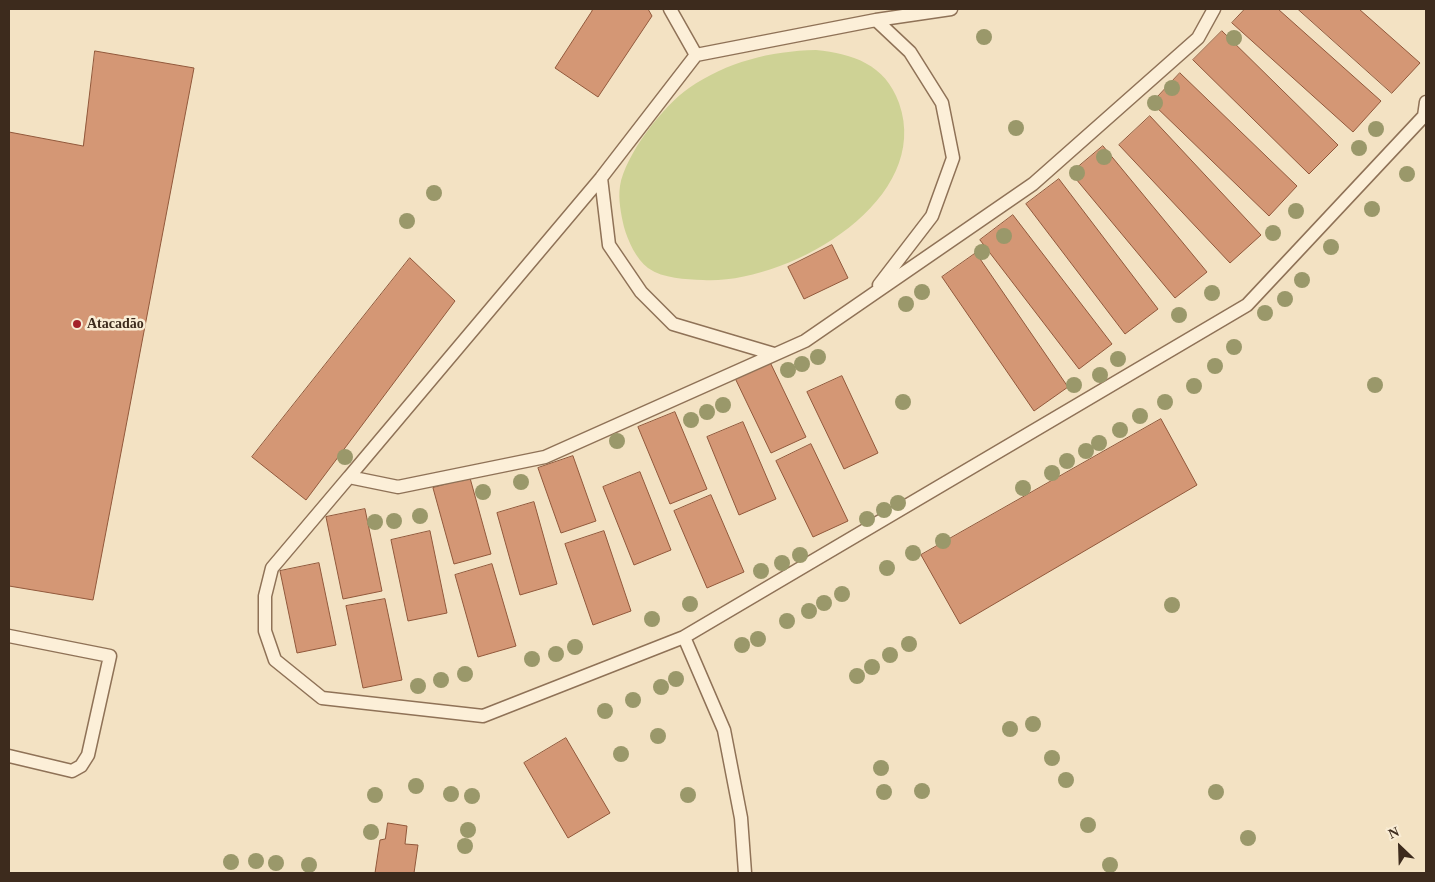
<!DOCTYPE html>
<html>
<head>
<meta charset="utf-8">
<style>
	body { margin:0 }
	#map { position:relative; width:1435px; height:882px; overflow:hidden; background:#f3e2c3; font-family:"Times New Roman",serif }
	canvas { display:block }
	.frame { position:absolute; inset:0; border:10px solid #3d2b1d; pointer-events:none }
	.north { position:absolute; left:1375px; top:822px; width:50px; height:50px; -webkit-text-stroke:4px #f9ecd4; paint-order:stroke; rotate:336deg; font-size:14px; font-weight:700; line-height:20px; text-align:center; color:#3d2b1d }
	.north::after { content:''; display:block; margin:auto; width:18px; height:22px; background:#3d2b1d; clip-path:polygon(50% 0,100% 100%,50% 72%,0 100%) }
</style>
</head>
<body>
<div id="map">
<canvas width="1435" height="882"></canvas>
<div class="frame"></div>
<div class="north">N</div>
</div>
<script>
const g = document.querySelector('canvas').getContext('2d');
g.lineJoin = 'round';
function fill(path, color) { g.fillStyle = color; g.fill(path, 'evenodd'); }
function trace(path, color, width, dash) { g.strokeStyle = color; g.lineWidth = width; g.lineCap = dash ? 'butt' : 'round'; g.setLineDash(dash || []); g.stroke(path); }
function write(font, color, halo, rows, align = 'center') {
  g.font = font + ' "Times New Roman",serif'; g.lineWidth = 5; g.setLineDash([]); g.textBaseline = 'middle'; g.strokeStyle = halo; g.fillStyle = color; for (const [text, x, y, turn = 0] of rows) {
    g.save(); g.translate(x, y); g.rotate((+turn || 0) * Math.PI / 180); g.textAlign = isNaN(turn) ? turn : align; if (halo) g.strokeText(text, 0, 0); g.fillText(text, 0, 0); g.restore();
  }
}
const green = new Path2D(`
	M 816,50 C 853,54 885,64 899,103 C 934,202 786,285 703,280 C 685,279 664,279 648,268 C 636,259 628,241 624,227 C 621,214 618,199 620,186 C 625,155 663,106 689,88 C 727,62 770,51 816,50 Z`);
const building = new Path2D(`
	M 591,9 L 648,9 L 652,16 L 598,97 L 555,68 L 592,11 Z
	M 1245,9 L 1278,9 L 1381,101 L 1353,132 L 1232,23 Z
	M 1298,9 L 1359,9 L 1420,63 L 1392,93 Z
	M 1222,31 L 1338,145 L 1309,174 L 1193,60 Z
	M 95,51 L 194,68 L 93,600 L 9,586 L 9,132 L 83,146 Z
	M 1180,73 L 1297,186 L 1269,216 L 1152,103 Z
	M 1150,116 L 1261,235 L 1230,263 L 1119,145 Z
	M 1103,146 L 1207,272 L 1175,298 L 1071,173 Z
	M 1059,179 L 1158,309 L 1125,334 L 1026,204 Z
	M 1013,215 L 1112,344 L 1079,369 L 980,240 Z
	M 832,245 L 848,278 L 804,299 L 788,267 Z
	M 976,253 L 1068,387 L 1034,411 L 942,277 Z
	M 410,258 L 455,301 L 306,500 L 252,457 Z
	M 769,360 L 806,437 L 771,453 L 734,376 Z
	M 842,376 L 878,453 L 844,469 L 807,392 Z
	M 675,412 L 707,489 L 670,504 L 638,427 Z
	M 1161,419 L 1197,485 L 960,624 L 921,555 Z
	M 743,422 L 776,499 L 739,515 L 707,437 Z
	M 811,444 L 848,521 L 813,537 L 776,461 Z
	M 573,456 L 596,521 L 561,533 L 538,468 Z
	M 640,472 L 671,550 L 634,565 L 603,487 Z
	M 470,478 L 491,554 L 454,564 L 433,488 Z
	M 711,495 L 744,572 L 707,588 L 674,511 Z
	M 534,502 L 557,584 L 520,595 L 497,513 Z
	M 365,509 L 382,591 L 343,599 L 326,517 Z
	M 430,531 L 447,613 L 408,621 L 391,540 Z
	M 604,531 L 631,611 L 593,625 L 565,544 Z
	M 319,563 L 336,645 L 297,653 L 280,571 Z
	M 492,564 L 516,646 L 478,657 L 455,575 Z
	M 385,599 L 402,680 L 363,688 L 346,606 Z
	M 566,738 L 610,813 L 568,838 L 524,763 Z
	M 388,823 L 407,826 L 405,844 L 418,845 L 414,873 L 375,873 L 380,840 L 385,839 Z`);
const lane = new Path2D(`
	M 670,9 L 696,55
	M 951,9 L 876,20 L 696,55 L 601,178 L 349,477 L 398,487 L 545,457 L 805,341 L 1033,184 L 1198,38 L 1214,9
	M 876,20 L 910,52 L 942,103 L 953,158 L 932,216 L 879,285
	M 601,178 L 609,245 L 641,292 L 673,324 L 774,354
	M 349,477 L 272,568 L 265,596 L 265,631 L 275,660 L 322,698 L 483,716 L 684,637 L 1247,305 L 1424,116 L 1426,102
	M 9,636 L 110,656 L 88,755 L 81,766 L 72,771 L 9,756
	M 684,637 L 724,730 L 741,818 L 745,873`);
const trees = [
	[984,37],
	[1234,38],
	[1172,88],
	[1155,103],
	[1016,128],
	[1376,129],
	[1359,148],
	[1104,157],
	[1077,173],
	[1407,174],
	[434,193],
	[1372,209],
	[1296,211],
	[407,221],
	[1273,233],
	[1004,236],
	[1331,247],
	[982,252],
	[1302,280],
	[922,292],
	[1212,293],
	[1285,299],
	[906,304],
	[1265,313],
	[1179,315],
	[1234,347],
	[818,357],
	[1118,359],
	[802,364],
	[1215,366],
	[788,370],
	[1100,375],
	[1074,385],
	[1375,385],
	[1194,386],
	[903,402],
	[1165,402],
	[723,405],
	[707,412],
	[1140,416],
	[691,420],
	[1120,430],
	[617,441],
	[1099,443],
	[1086,451],
	[345,457],
	[1067,461],
	[1052,473],
	[521,482],
	[1023,488],
	[483,492],
	[898,503],
	[884,510],
	[420,516],
	[867,519],
	[394,521],
	[375,522],
	[943,541],
	[913,553],
	[800,555],
	[782,563],
	[887,568],
	[761,571],
	[842,594],
	[824,603],
	[690,604],
	[1172,605],
	[809,611],
	[652,619],
	[787,621],
	[758,639],
	[909,644],
	[742,645],
	[575,647],
	[556,654],
	[890,655],
	[532,659],
	[872,667],
	[465,674],
	[857,676],
	[676,679],
	[441,680],
	[418,686],
	[661,687],
	[633,700],
	[605,711],
	[1033,724],
	[1010,729],
	[658,736],
	[621,754],
	[1052,758],
	[881,768],
	[1066,780],
	[416,786],
	[922,791],
	[884,792],
	[1216,792],
	[451,794],
	[375,795],
	[688,795],
	[472,796],
	[1088,825],
	[468,830],
	[371,832],
	[1248,838],
	[465,846],
	[256,861],
	[231,862],
	[276,863],
	[309,865],
	[1110,865]
];
const markers = [
	[77,324,5,"#a4212a"]
];
const poiNames = [
	["Atacadão",87,324]
];
fill(green, '#ced295');
fill(building, '#d49775');
trace(building, '#91583b', 1);
trace(lane, '#8f7257', 15);
trace(lane, '#fcefd8', 12);
g.fillStyle = '#9a986a';
for (const [x, y] of trees) { g.beginPath(); g.arc(x, y, 8, 0, 2 * Math.PI); g.fill(); }
for (const [x, y, r, color] of markers) { const dot = new Path2D(); dot.arc(x, y, r, 0, 2 * Math.PI); g.fillStyle = color; g.fill(dot); trace(dot, '#f9ecd4', 2); }
write('bold 14px', '#3d2b1d', '#f9ecd4', poiNames, 'left');
</script>
</body>
</html>
